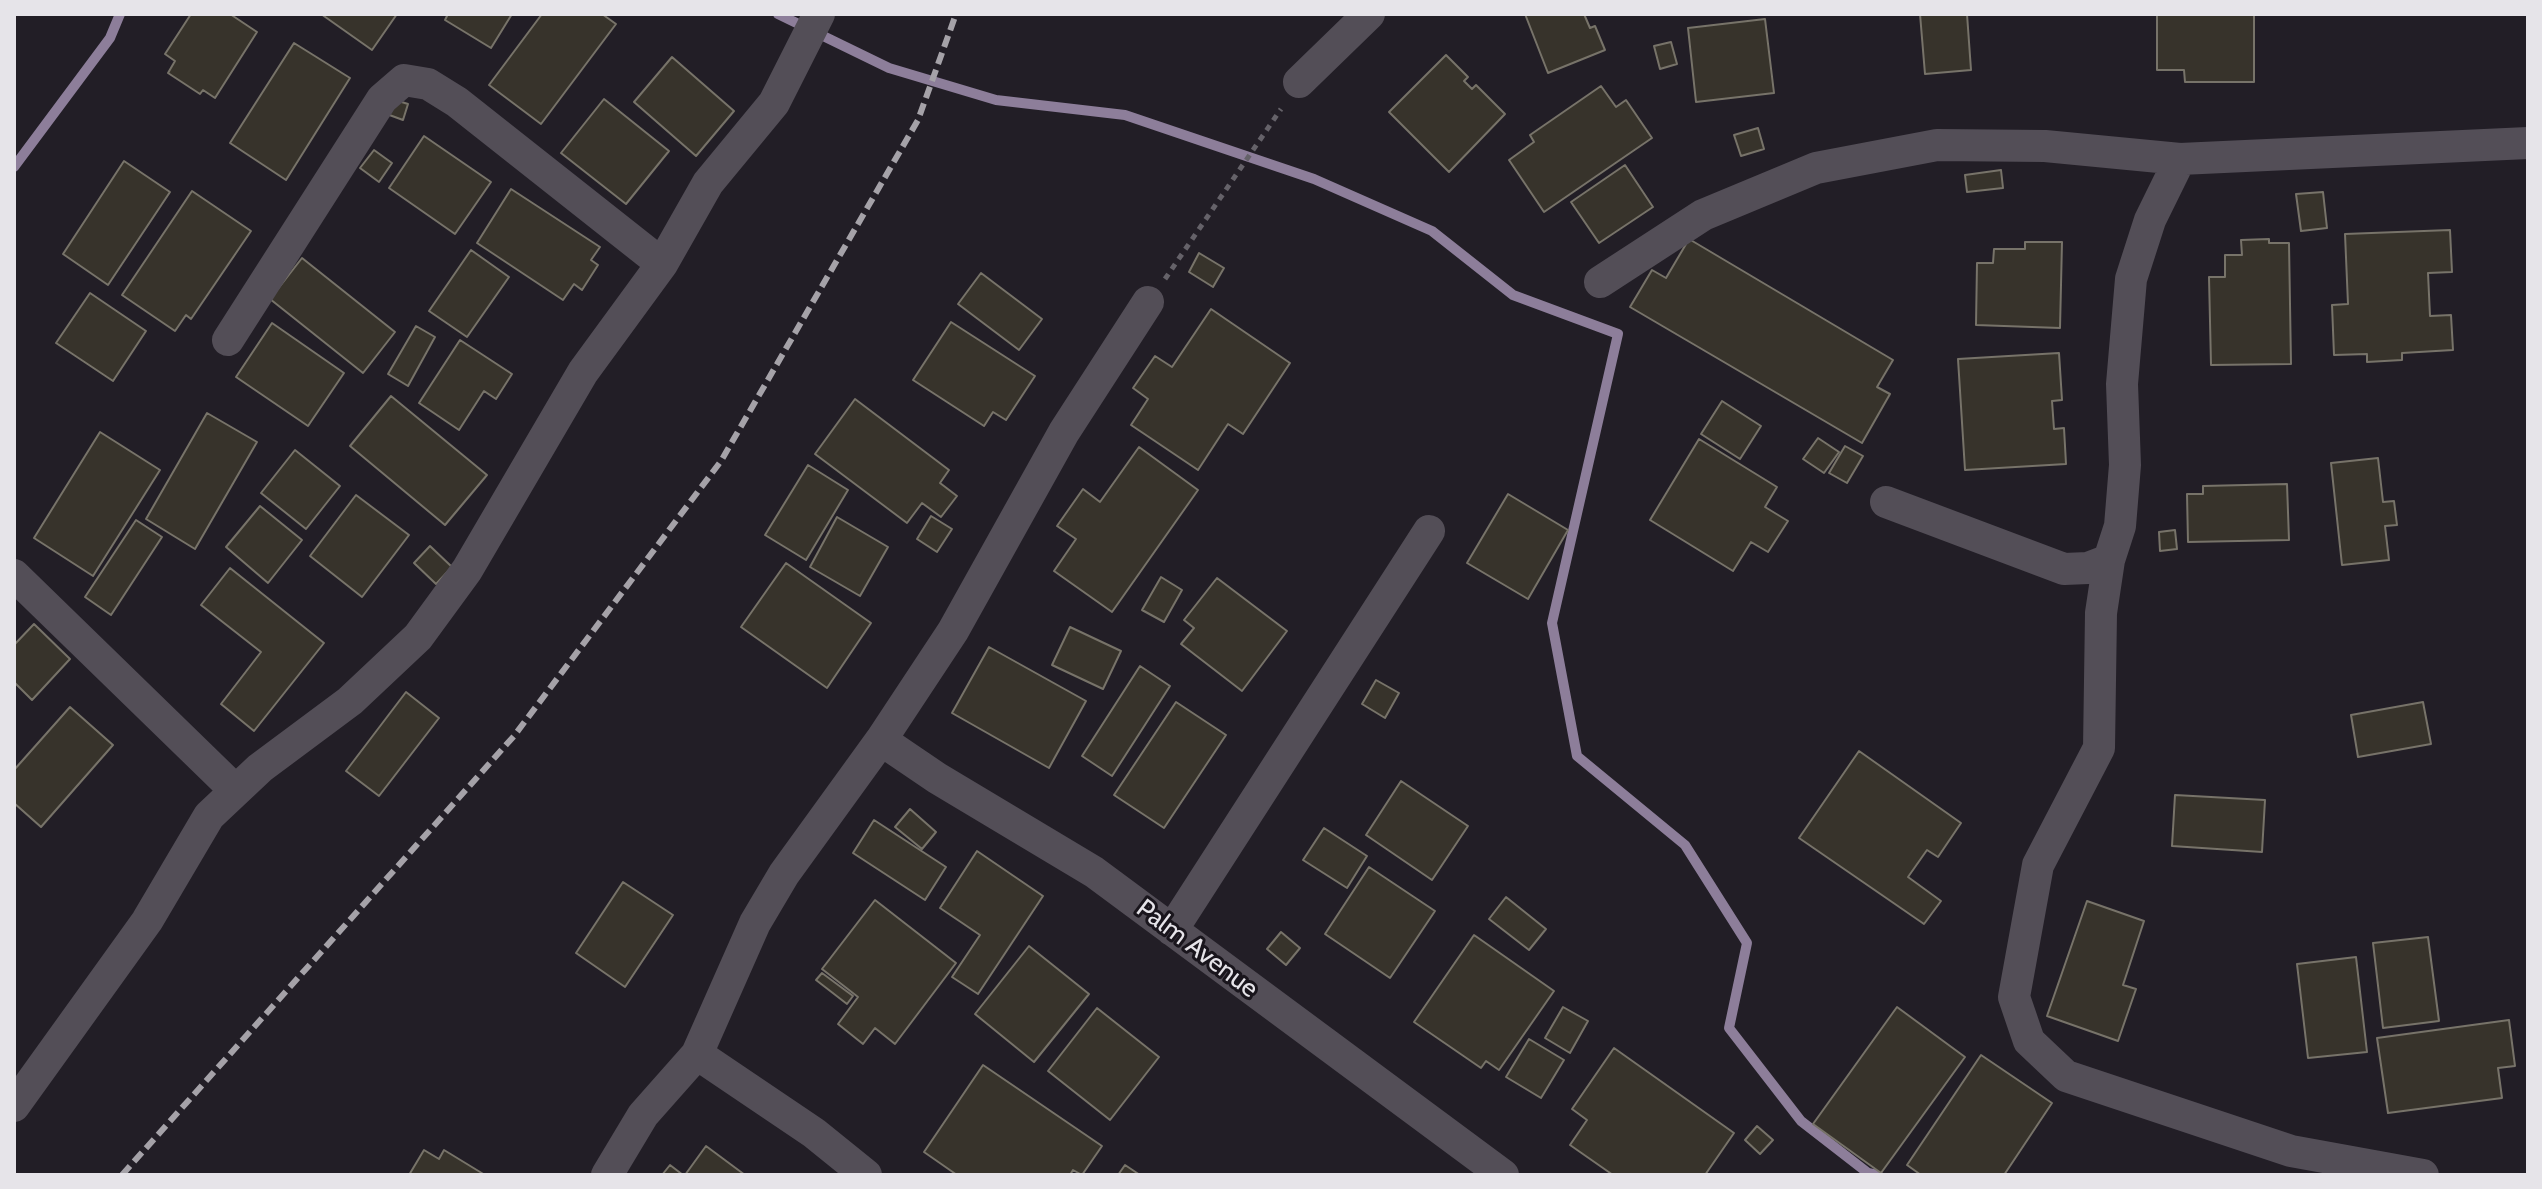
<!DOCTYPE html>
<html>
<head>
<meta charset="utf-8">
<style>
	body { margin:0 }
	#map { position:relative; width:2542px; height:1189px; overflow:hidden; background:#221e26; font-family:Cabin,sans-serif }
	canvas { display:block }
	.frame { position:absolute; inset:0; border:16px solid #e6e4e9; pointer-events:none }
</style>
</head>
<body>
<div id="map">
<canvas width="2542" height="1189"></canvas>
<div class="frame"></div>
</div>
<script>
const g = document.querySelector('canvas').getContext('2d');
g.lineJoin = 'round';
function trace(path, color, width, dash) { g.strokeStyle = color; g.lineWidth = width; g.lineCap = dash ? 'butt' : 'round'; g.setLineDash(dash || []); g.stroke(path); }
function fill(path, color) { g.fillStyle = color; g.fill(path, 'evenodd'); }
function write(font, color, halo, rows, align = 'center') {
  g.font = font + ' Cabin,sans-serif'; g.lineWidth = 6; g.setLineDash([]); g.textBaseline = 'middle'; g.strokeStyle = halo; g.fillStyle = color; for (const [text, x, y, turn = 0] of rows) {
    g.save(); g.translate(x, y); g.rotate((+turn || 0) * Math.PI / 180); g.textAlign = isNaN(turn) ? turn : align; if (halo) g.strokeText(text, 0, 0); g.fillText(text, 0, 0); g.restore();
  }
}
const stream = new Path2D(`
	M 778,14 L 889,68 L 996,100 L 1125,115 L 1314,179 L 1432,231 L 1513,295 L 1618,334 L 1552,623 L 1577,756 L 1685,845 L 1747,943 L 1729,1028 L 1801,1121 L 1868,1173 L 1878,1175
	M 14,167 L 110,38 L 120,14`);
const building = new Path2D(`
	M 191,14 L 230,14 L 257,32 L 215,98 L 203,90 L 200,94 L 168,73 L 175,61 L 165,54 Z
	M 321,14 L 397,14 L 372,50 Z
	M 448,14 L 512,14 L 491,48 L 445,20 Z
	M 542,14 L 602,14 L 616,24 L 541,124 L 489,85 Z
	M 1525,14 L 1584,14 L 1590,28 L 1595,26 L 1605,50 L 1548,73 Z
	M 1920,14 L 1967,14 L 1971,70 L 1925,74 Z
	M 2157,14 L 2254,14 L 2254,82 L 2185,82 L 2184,70 L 2157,70 Z
	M 1765,19 L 1774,93 L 1696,102 L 1688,28 Z
	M 1671,42 L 1677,64 L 1660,69 L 1654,46 Z
	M 294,43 L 350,78 L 286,180 L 230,143 Z
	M 1446,55 L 1468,77 L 1464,81 L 1472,89 L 1476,85 L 1505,114 L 1449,172 L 1389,112 Z
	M 672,57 L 734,111 L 696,156 L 634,102 Z
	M 1601,86 L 1616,107 L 1626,100 L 1652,138 L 1544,212 L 1509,160 L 1534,142 L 1530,135 Z
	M 389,98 L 408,104 L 403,120 L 384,113 Z
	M 604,99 L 669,151 L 626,204 L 561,153 Z
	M 1758,128 L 1764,149 L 1741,156 L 1734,135 Z
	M 424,136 L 491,182 L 455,234 L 389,188 Z
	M 374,150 L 392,163 L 379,182 L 360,168 Z
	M 124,161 L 170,192 L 108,285 L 63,254 Z
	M 1625,165 L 1653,207 L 1599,243 L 1571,202 Z
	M 2001,170 L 2003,188 L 1967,192 L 1965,175 Z
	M 511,189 L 600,247 L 591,260 L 598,265 L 582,290 L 574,284 L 563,300 L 477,243 Z
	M 192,191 L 251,231 L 191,319 L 186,315 L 175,331 L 122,295 Z
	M 2323,192 L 2327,228 L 2301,231 L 2296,194 Z
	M 2450,230 L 2452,272 L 2428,273 L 2430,316 L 2451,315 L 2453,350 L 2402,353 L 2402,360 L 2367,362 L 2367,354 L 2334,355 L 2332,305 L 2348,304 L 2345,234 Z
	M 1689,239 L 1893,360 L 1877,387 L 1890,394 L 1862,443 L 1630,307 L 1652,270 L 1666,278 Z
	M 2269,239 L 2269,243 L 2289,243 L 2291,364 L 2211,365 L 2209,277 L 2225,277 L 2225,255 L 2242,255 L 2241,240 Z
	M 2025,242 L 2062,242 L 2060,328 L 1976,325 L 1977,263 L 1993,263 L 1994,249 L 2025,249 Z
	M 471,250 L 509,277 L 467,337 L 429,311 Z
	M 1199,253 L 1224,268 L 1213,287 L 1189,272 Z
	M 302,258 L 395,332 L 363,373 L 270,299 Z
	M 981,273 L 1042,319 L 1019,350 L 958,304 Z
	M 90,293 L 146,331 L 113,381 L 56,343 Z
	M 1211,309 L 1290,363 L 1243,434 L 1228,424 L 1198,470 L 1131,425 L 1148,399 L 1133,388 L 1155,356 L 1172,367 Z
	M 951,322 L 1035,376 L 1006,420 L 993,412 L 984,426 L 913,380 Z
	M 272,323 L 344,373 L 308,426 L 236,377 Z
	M 416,326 L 435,337 L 408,386 L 388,374 Z
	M 460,340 L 512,374 L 496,399 L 484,391 L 459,430 L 419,403 Z
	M 2059,353 L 2062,400 L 2052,401 L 2054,429 L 2064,428 L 2066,464 L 1965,470 L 1958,359 Z
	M 391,396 L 487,475 L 445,525 L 350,446 Z
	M 855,399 L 949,470 L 940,483 L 957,496 L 941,517 L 922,503 L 907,523 L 815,454 Z
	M 1722,401 L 1761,426 L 1740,459 L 1701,434 Z
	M 207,413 L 257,442 L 195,549 L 146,519 Z
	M 100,432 L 160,470 L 93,576 L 34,538 Z
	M 1818,438 L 1839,452 L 1824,473 L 1803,459 Z
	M 1699,439 L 1777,487 L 1765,507 L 1788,521 L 1768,552 L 1751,542 L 1733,571 L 1650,520 Z
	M 1845,446 L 1863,456 L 1847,483 L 1829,473 Z
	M 1139,447 L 1198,490 L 1112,612 L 1054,571 L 1076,539 L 1057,526 L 1083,489 L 1100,502 Z
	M 295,450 L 340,486 L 306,529 L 261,493 Z
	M 2378,458 L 2383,502 L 2394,501 L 2397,525 L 2385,526 L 2389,560 L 2342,565 L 2331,463 Z
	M 808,465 L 848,490 L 806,560 L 765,535 Z
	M 2287,484 L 2289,540 L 2188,542 L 2187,494 L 2203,494 L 2203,486 Z
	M 1508,494 L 1568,530 L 1528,599 L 1467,563 Z
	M 356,495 L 409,535 L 362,597 L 310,556 Z
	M 260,506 L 302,540 L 268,583 L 226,547 Z
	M 931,516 L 952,529 L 937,552 L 917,539 Z
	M 837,517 L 888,547 L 860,596 L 810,567 Z
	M 136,520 L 162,537 L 111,615 L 85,597 Z
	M 2175,530 L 2177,549 L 2160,551 L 2159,532 Z
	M 430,546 L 452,567 L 436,584 L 414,563 Z
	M 786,563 L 871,623 L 827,688 L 741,627 Z
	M 230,568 L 324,643 L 254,731 L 221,704 L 261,652 L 201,605 Z
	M 1161,577 L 1182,590 L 1164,622 L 1142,610 Z
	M 1217,578 L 1287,631 L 1242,691 L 1181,644 L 1194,628 L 1184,620 Z
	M 34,624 L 70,659 L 32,700 L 14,682 L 14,645 Z
	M 1070,627 L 1121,651 L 1103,689 L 1052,665 Z
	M 989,647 L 1086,701 L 1049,768 L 952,713 Z
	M 1140,666 L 1170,686 L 1112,776 L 1082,756 Z
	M 1376,680 L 1399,693 L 1385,718 L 1362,704 Z
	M 406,692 L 439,718 L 379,796 L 346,771 Z
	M 1176,702 L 1226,735 L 1164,828 L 1114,795 Z
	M 2423,702 L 2431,744 L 2358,757 L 2351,715 Z
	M 70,707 L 113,745 L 41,827 L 14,803 L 14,770 Z
	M 1859,751 L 1961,823 L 1938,857 L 1927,850 L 1908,877 L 1941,901 L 1924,924 L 1799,838 Z
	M 1401,781 L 1468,826 L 1432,880 L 1366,835 Z
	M 2175,795 L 2265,800 L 2262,852 L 2172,846 Z
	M 910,809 L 936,832 L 922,849 L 895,827 Z
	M 874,820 L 946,867 L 925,900 L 853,853 Z
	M 1324,828 L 1367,856 L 1347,888 L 1303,860 Z
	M 977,851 L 1043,896 L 978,994 L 952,977 L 980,935 L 940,908 Z
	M 1369,867 L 1435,911 L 1390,978 L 1325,934 Z
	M 623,882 L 673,915 L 625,987 L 576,953 Z
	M 1506,897 L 1546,929 L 1529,950 L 1489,919 Z
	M 875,900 L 956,963 L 895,1044 L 875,1028 L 863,1044 L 838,1024 L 858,997 L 822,969 Z
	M 2087,901 L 2144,921 L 2123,985 L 2136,989 L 2118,1041 L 2047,1016 Z
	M 1281,932 L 1300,948 L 1286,965 L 1267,949 Z
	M 1474,935 L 1554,991 L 1499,1070 L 1486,1061 L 1481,1068 L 1414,1022 Z
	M 2428,937 L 2439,1021 L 2383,1028 L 2373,943 Z
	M 1029,946 L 1089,994 L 1034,1062 L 975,1014 Z
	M 2356,957 L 2367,1052 L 2308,1058 L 2297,964 Z
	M 822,973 L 853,996 L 847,1004 L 816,980 Z
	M 1563,1007 L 1588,1021 L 1570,1053 L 1545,1038 Z
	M 1897,1007 L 1965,1057 L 1881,1173 L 1813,1124 Z
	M 1097,1008 L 1159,1057 L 1110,1120 L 1048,1071 Z
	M 2509,1020 L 2515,1066 L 2498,1068 L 2502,1098 L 2388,1113 L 2377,1038 Z
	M 1529,1039 L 1564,1060 L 1541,1098 L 1506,1077 Z
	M 1614,1048 L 1734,1133 L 1705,1175 L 1613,1175 L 1570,1145 L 1587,1120 L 1572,1109 Z
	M 1981,1055 L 2052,1103 L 2004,1175 L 1921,1175 L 1907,1165 Z
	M 983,1065 L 1102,1146 L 1082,1175 L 1073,1170 L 1070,1175 L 957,1175 L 924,1152 Z
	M 1757,1126 L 1773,1140 L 1760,1154 L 1745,1140 Z
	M 706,1146 L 745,1175 L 685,1175 Z
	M 424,1150 L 439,1159 L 444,1150 L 485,1175 L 409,1175 Z
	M 670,1165 L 683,1175 L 662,1175 Z
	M 1125,1165 L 1140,1175 L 1118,1175 Z`);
const path = new Path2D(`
	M 1165,279 L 1281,109`);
const minor = new Path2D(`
	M 1299,82 L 1369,14
	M 2180,159 L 2150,220 L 2131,279 L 2122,384 L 2125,465 L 2120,526 L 2109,560 L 2101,613 L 2099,748 L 2038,865 L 2014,997 L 2029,1041 L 2066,1076 L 2291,1151 L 2423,1175
	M 1600,282 L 1703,215 L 1816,168 L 1937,145 L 2045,146 L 2180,159 L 2528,143
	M 228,340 L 382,99 L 404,80 L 428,84 L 457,102 L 662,264
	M 1886,502 L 2064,569 L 2088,568 L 2109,560
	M 14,575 L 235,790
	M 881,740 L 937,778 L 1094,872 L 1503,1175
	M 1172,930 L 1429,531
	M 697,1054 L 814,1133 L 866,1175
	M 14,1106 L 147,921 L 209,816 L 260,768 L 350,701 L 418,637 L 467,570 L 583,372 L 662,264 L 708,183 L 774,103 L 819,14
	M 607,1175 L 643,1115 L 697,1054 L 755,923 L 784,874 L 881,740 L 953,631 L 1064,432 L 1148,302`);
const rail = new Path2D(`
	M 122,1175 L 514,736 L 721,461 L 918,120 L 956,14`);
const streetNames = [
	["Palm Avenue",1197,949,37]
];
trace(stream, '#8d7e9a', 10);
fill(building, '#37332b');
trace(building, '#777369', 2);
trace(path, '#656269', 5, [6, 6]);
trace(minor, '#534e57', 32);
trace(rail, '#a5a2a8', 6, [12, 6]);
write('26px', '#e6e4e9', '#19151c', streetNames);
</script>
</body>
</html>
